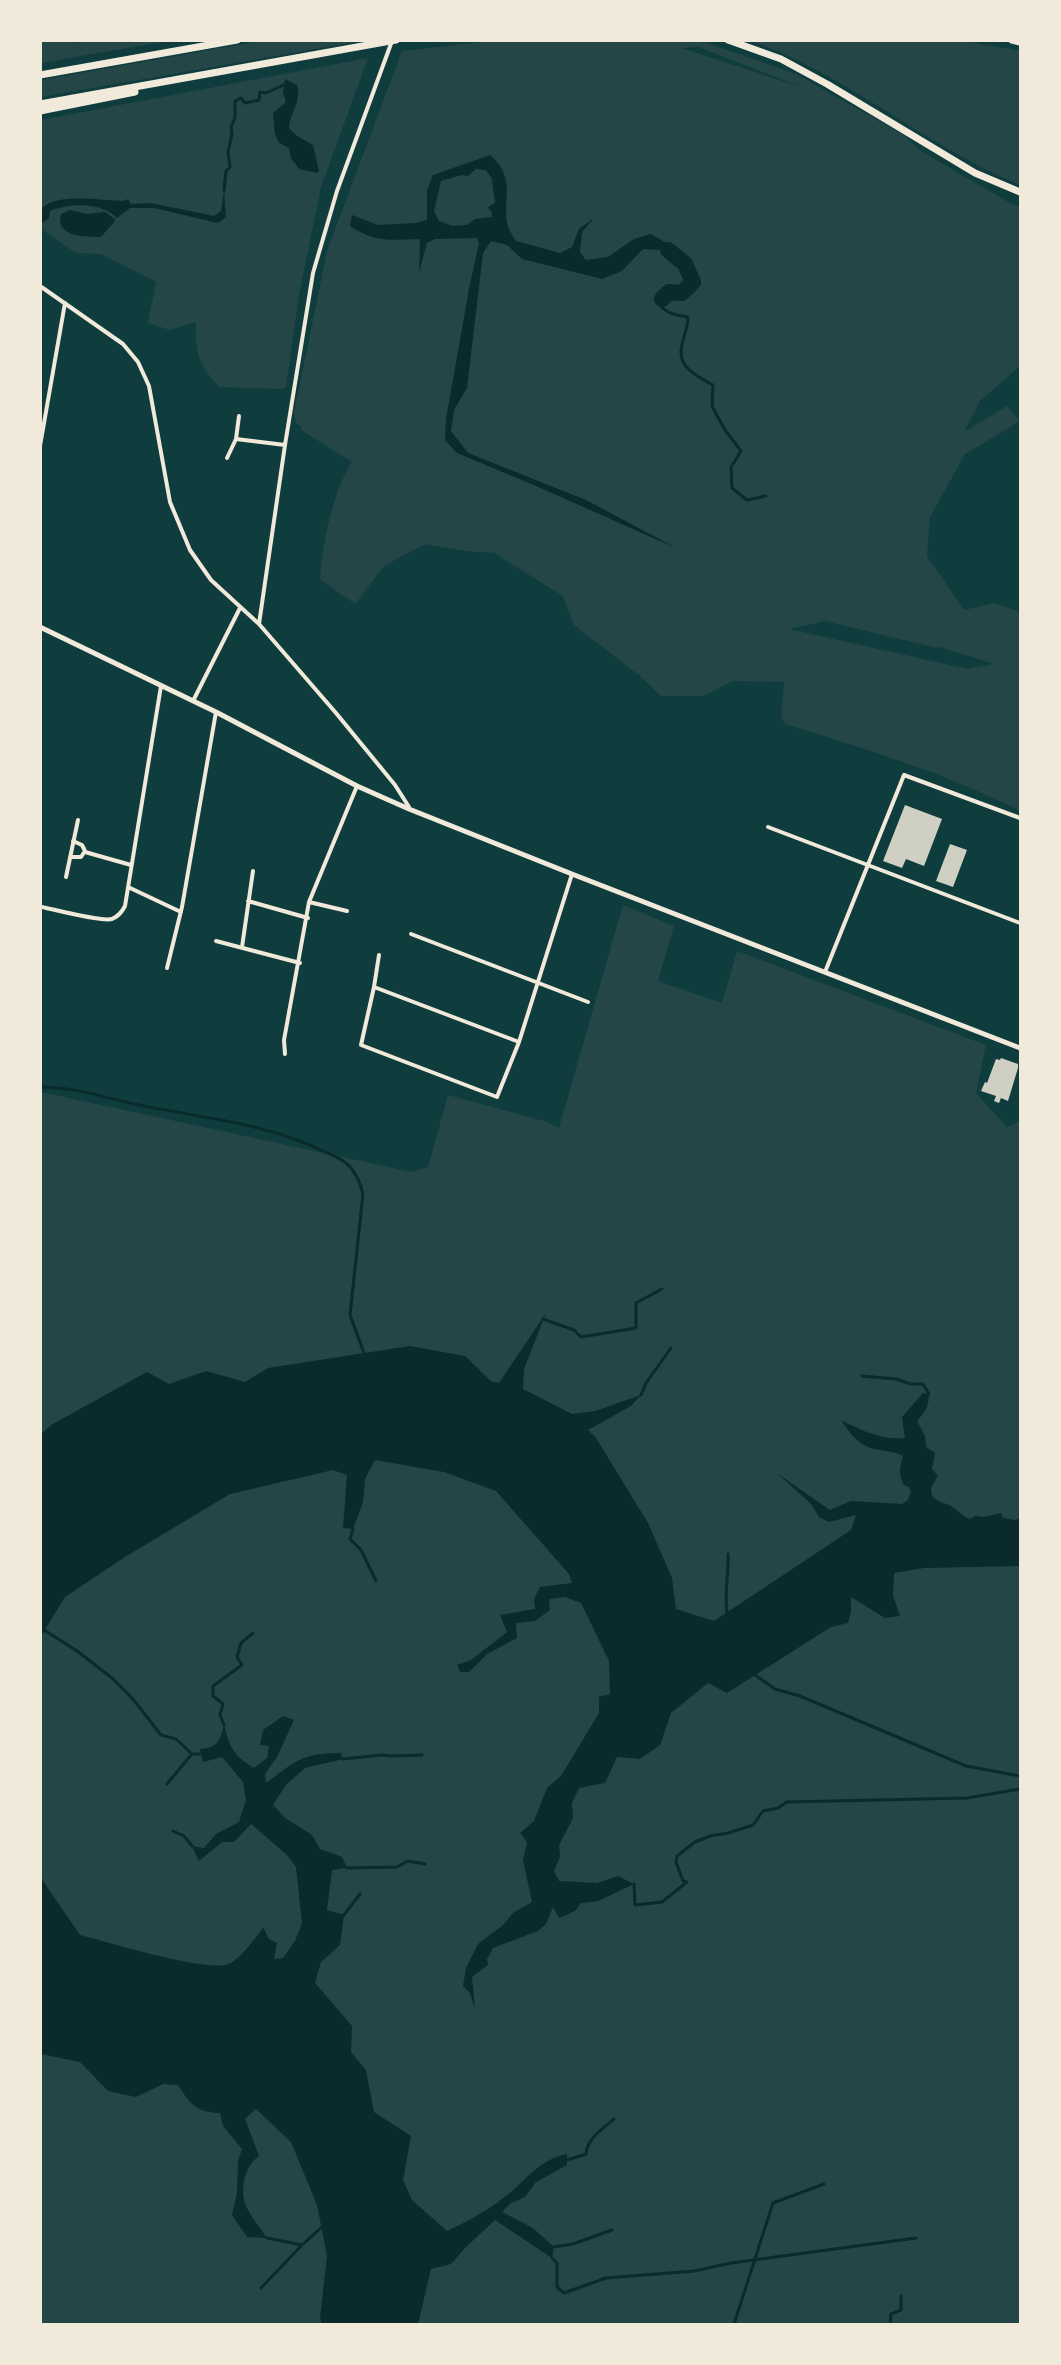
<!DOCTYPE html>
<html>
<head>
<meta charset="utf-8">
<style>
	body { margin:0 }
	#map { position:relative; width:1061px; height:2365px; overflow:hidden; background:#0f3d3e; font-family:"Open Sans",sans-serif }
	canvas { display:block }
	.frame { position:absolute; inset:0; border:42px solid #f1e9da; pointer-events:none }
</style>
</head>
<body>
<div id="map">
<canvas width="1061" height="2365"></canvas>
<div class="frame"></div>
</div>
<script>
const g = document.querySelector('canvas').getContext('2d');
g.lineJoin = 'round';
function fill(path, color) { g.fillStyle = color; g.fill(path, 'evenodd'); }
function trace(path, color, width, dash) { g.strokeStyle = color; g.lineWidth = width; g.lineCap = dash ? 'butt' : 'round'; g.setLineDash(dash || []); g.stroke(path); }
const green = new Path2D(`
	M 91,40 L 169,40 L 169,41 L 41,63 L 41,41 L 73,41 L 75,43 Z
	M 500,40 L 702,41 L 798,75 L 902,134 L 921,151 L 1010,203 L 1020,207 L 1020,366 L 980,401 L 964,432 L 1007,406 L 1019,420 L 1010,427 L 965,454 L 930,517 L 927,556 L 964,610 L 995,603 L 1020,612 L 1020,811 C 945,773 866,749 785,724 L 781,716 L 784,682 L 732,681 L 704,696 L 661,696 L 640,676 L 574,625 L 563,596 L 494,553 L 465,551 L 425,544 L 384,566 L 355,604 L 320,579 C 322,546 333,490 352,462 L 301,430 L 301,426 L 296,423 L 294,413 L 327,251 L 402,51 ZM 698,47 L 807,89 L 682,48 ZM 825,621 L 937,648 L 937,646 L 994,664 L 968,669 L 789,629 Z
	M 959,40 L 1020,51 L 1020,185 C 1007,179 992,173 979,166 C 902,126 833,69 750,41 Z
	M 260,41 L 362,41 L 41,97 L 41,80 Z
	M 368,58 L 321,187 L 299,295 L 286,387 L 281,389 L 220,387 C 198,365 195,353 196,322 L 170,330 L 148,323 L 156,282 L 101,254 L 76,253 L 41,229 L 41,120 Z
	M 623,905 L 674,926 L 658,981 L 722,1003 L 737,951 L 986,1045 L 976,1093 L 1007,1127 L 1020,1121 L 1020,2324 L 41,2324 L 41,1092 L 412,1172 L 428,1167 L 448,1095 L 544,1121 L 559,1128 Z`);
const water = new Path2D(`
	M 285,79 L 297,85 C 302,102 290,112 289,128 L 297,136 L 313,145 L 319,171 L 317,173 L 299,169 L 291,158 L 289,148 L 279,143 L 275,134 L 273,113 L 286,102 L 283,93 Z
	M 490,155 C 516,178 503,196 507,223 C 508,229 513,236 516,241 L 560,253 L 572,247 L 579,229 L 594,218 L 582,232 L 580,252 L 586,260 L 608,257 L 634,239 L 651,234 L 675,248 L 685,264 L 660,250 L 643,249 L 622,271 L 602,279 L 522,259 L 507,245 L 491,241 L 483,253 L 467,388 L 454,410 L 451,431 L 468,453 L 586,500 L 678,549 L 536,486 L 457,453 L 445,440 L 446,419 L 469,289 L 479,243 L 477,238 L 435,239 L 427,243 L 419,272 L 420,239 C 391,240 376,243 350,226 L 352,215 L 378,225 L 416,223 L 427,220 L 427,190 L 433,175 ZM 476,169 L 486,170 L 492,179 L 495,203 L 488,207 L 492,213 L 492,217 L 475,219 L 467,225 L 453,226 L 439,221 L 434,211 L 441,181 L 461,175 L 468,176 Z
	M 224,191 L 226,217 L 218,223 L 154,208 L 130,208 L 117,218 C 101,202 70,203 50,211 L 49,218 L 41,224 L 41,209 C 58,192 101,201 124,201 L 128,199 L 131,204 L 150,203 L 214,216 L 221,211 Z
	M 70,210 L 87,214 L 105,212 L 115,219 L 114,222 L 101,237 C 85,237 55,237 61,214 Z
	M 546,1313 L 524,1369 L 523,1389 L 572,1414 L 595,1411 L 641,1395 L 631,1406 L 588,1430 L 596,1438 L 648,1523 L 672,1578 L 676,1609 L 714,1621 L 851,1530 L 856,1515 L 829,1522 L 819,1517 L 812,1505 L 778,1474 L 830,1510 L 851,1501 L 902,1504 L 908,1500 L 911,1492 L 909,1487 L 904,1485 C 898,1475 900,1467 903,1456 C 895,1452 887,1451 879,1450 C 860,1447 851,1435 841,1420 C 863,1431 880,1440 905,1438 L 902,1417 L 923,1393 L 929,1394 C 929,1406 925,1412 917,1421 L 925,1436 L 926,1447 L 935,1453 L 932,1469 L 938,1476 L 931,1488 L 932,1496 C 938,1502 942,1502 949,1505 C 957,1509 960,1515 970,1519 L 975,1516 L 983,1517 L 1001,1513 L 1003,1518 L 1015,1520 L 1020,1518 L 1020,1566 L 924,1568 L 894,1573 L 893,1596 L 900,1616 L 885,1618 L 851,1597 L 851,1612 L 848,1623 L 831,1627 L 727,1693 L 708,1683 L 671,1713 L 660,1745 L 640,1759 L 617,1757 L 605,1783 L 579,1788 L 572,1803 L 573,1818 L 559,1845 L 560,1857 L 554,1871 L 559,1881 L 597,1883 L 618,1876 L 634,1884 L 598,1901 L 581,1903 L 575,1911 L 559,1918 L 553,1907 L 546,1924 L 538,1931 L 493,1948 L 487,1959 L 488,1965 L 472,1977 L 475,2009 L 470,1993 L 463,1986 L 466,1968 L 478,1944 L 503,1925 L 513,1913 L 532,1902 L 523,1860 L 527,1842 L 520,1833 L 534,1821 L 547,1788 L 561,1776 L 599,1713 L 599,1697 L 610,1694 L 609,1661 L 581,1603 L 565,1597 L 549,1599 L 550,1610 L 535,1621 L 516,1623 L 517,1638 L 487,1654 L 469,1672 L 460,1672 L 457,1665 L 471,1660 L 507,1632 L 500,1615 L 535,1609 L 534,1599 L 540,1587 L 572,1583 L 569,1574 L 496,1491 L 444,1472 L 375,1460 L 365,1479 L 363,1502 L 353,1529 L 343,1528 L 347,1475 L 333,1470 L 230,1494 L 125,1557 L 65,1597 L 41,1636 L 41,1434 L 51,1425 L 147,1372 L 169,1384 L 206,1371 L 245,1382 L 268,1368 L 410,1346 L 465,1356 L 491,1381 L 499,1383 Z
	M 283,1716 L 294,1720 L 277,1757 L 265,1774 L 266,1783 C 296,1761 302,1753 341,1753 L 343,1759 L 305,1768 L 286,1785 L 273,1805 L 285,1818 L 312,1835 L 320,1849 L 342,1857 L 347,1868 L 332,1870 L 327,1910 L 344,1915 L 340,1945 L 321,1962 L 315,1983 L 352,2026 L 351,2052 L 366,2070 L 374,2112 L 411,2136 L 403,2180 L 412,2200 L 447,2231 C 469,2221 492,2208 511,2192 C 529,2176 542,2159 567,2154 L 567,2165 L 536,2182 L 525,2197 L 511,2203 L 502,2212 L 533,2228 L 554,2247 L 552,2258 L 495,2220 L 465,2248 L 451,2264 L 431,2269 L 418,2324 L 322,2324 L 320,2318 L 327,2256 L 317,2205 L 291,2142 L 256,2109 L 245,2119 L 259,2156 C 246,2165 241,2184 244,2200 C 247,2213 260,2227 267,2238 L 247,2237 L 232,2215 L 237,2193 L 238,2161 L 242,2149 L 223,2126 L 220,2113 C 196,2112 190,2104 178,2085 L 163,2084 L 136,2097 L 108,2091 L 80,2062 L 41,2054 L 41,1878 L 80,1935 C 108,1942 208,1973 229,1964 C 240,1959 257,1937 263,1927 L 269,1939 L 277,1943 L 274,1959 L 283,1958 L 295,1941 L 302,1923 L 296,1867 L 287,1855 L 251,1824 L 234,1842 L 222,1842 L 199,1861 L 192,1846 L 204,1848 L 216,1834 L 239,1822 L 246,1800 L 243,1782 L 222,1757 L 203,1762 L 200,1749 C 218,1748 220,1740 224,1725 C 230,1748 233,1755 254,1768 L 267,1758 L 269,1746 L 260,1745 L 263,1730 Z`);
const stream = new Path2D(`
	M 224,191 L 226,171 L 230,167 L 228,152 L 232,134 L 231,127 L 235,118 L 235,101 L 241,98 L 245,103 L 259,100 L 260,92 L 266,93 L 286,84
	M 662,299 L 659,303 C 665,314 677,315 688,317 C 688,329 682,339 681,351 C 680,369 699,377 713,385 L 712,406 L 725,430 L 741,451 L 731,467 L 732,488 L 747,500 L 766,496
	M 40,1087 C 75,1087 106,1098 139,1105 C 201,1118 268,1123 325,1152 C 332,1155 340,1158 346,1163 C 356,1171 360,1182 363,1194 L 350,1315 L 364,1353
	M 543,1319 L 574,1330 L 581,1337 L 636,1328 L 636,1303 L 662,1289
	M 862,1376 L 896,1379 L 911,1384 L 923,1384 L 929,1394
	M 641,1395 L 646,1383 L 671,1348
	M 353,1529 L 350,1539 L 361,1550 L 376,1581
	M 727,1613 C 724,1593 729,1574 728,1554
	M 44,1630 L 77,1651 L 112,1678 L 132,1698 L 161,1735 L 176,1739 L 192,1754
	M 755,1675 L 775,1689 L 800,1696 L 966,1766 L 1020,1776
	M 224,1725 L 220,1715 L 223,1704 L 213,1696 L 213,1686 L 242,1665 L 237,1657 L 241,1643 L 253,1633
	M 343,1759 L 382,1755 L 391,1756 L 422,1755
	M 167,1784 L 192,1754 L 201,1754
	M 173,1831 L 184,1836 L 192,1846
	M 347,1868 L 397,1867 L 408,1861 L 425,1864
	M 634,1884 L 635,1905 L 662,1902 L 687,1882 L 683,1881 L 676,1862 L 677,1856 L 695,1842 L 710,1836 L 728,1833 L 753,1825 L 763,1811 L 778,1808 L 787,1802 L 967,1798 L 1020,1789
	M 344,1915 L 360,1894
	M 567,2160 L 586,2154 C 587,2138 603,2129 614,2119
	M 267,2238 L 302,2245 L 322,2227
	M 554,2247 L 573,2244 L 612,2230
	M 552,2258 L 557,2263 L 557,2287 L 564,2293 L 606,2278 L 694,2271 L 731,2263 L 916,2238
	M 261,2288 L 302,2245
	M 734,2324 L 773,2203 L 824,2184
	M 890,2324 L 891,2314 L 901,2310 L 901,2296`);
const river = new Path2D(`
	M 662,299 L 669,292 L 682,293 L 693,282 L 685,264 L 668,250`);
const building = new Path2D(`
	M 905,805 L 942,819 L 924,866 L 906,859 L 902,868 L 883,861 Z
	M 950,844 L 967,850 L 953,887 L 936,881 Z
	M 1001,1058 L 1018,1064 L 1018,1068 L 1008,1101 L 1001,1098 L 999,1103 L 994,1101 L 996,1096 L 981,1091 L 985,1082 L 987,1083 L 996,1059 L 1000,1060 Z`);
const minor = new Path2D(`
	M 40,286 L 123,344 L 138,362 L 149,386 L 170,502 L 190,550 L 211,580 L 259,624 L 336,713 L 395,785 L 409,807
	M 236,439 L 285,445
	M 40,446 L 65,303
	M 227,458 L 236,439 L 239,416
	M 259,624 L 285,445 L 313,273 L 337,191 L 392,41
	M 193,701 L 240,608
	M 768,827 L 1020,923
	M 85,852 L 131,865
	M 70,857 L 81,857 L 85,851 L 82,845 L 73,841
	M 66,877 L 78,820
	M 128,887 L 181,912
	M 248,901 L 308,918
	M 309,902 L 347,911
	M 42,907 C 56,910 101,922 112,919 C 119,916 122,912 125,906 L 161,686
	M 411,934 L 588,1002
	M 216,941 L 300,963
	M 242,947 L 253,871
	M 379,955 L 374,987 L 361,1045 L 497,1097 L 519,1042 L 572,874
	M 167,968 L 182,907 L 216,712
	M 825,972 L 904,775 L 1020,818
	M 374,987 L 519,1042
	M 285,1054 L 284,1040 L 309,902 L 357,786`);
const secondary = new Path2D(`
	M 40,627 L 216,712 L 357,786 L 409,809 L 577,876 L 1020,1048`);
const motorway = new Path2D(`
	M 728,40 L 781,59 L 827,84 L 975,173 L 1020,192
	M 1012,40 L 1020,42
	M 40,75 L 237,40
	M 40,104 L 396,40
	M 40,111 L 135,92`);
fill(green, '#244646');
fill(water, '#0a2a2b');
trace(stream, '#0a2a2b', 3);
trace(river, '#0a2a2b', 16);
fill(building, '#cfcfc3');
trace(minor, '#f1e9da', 4);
trace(secondary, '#f1e9da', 5);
trace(motorway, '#f1e9da', 7);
</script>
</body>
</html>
